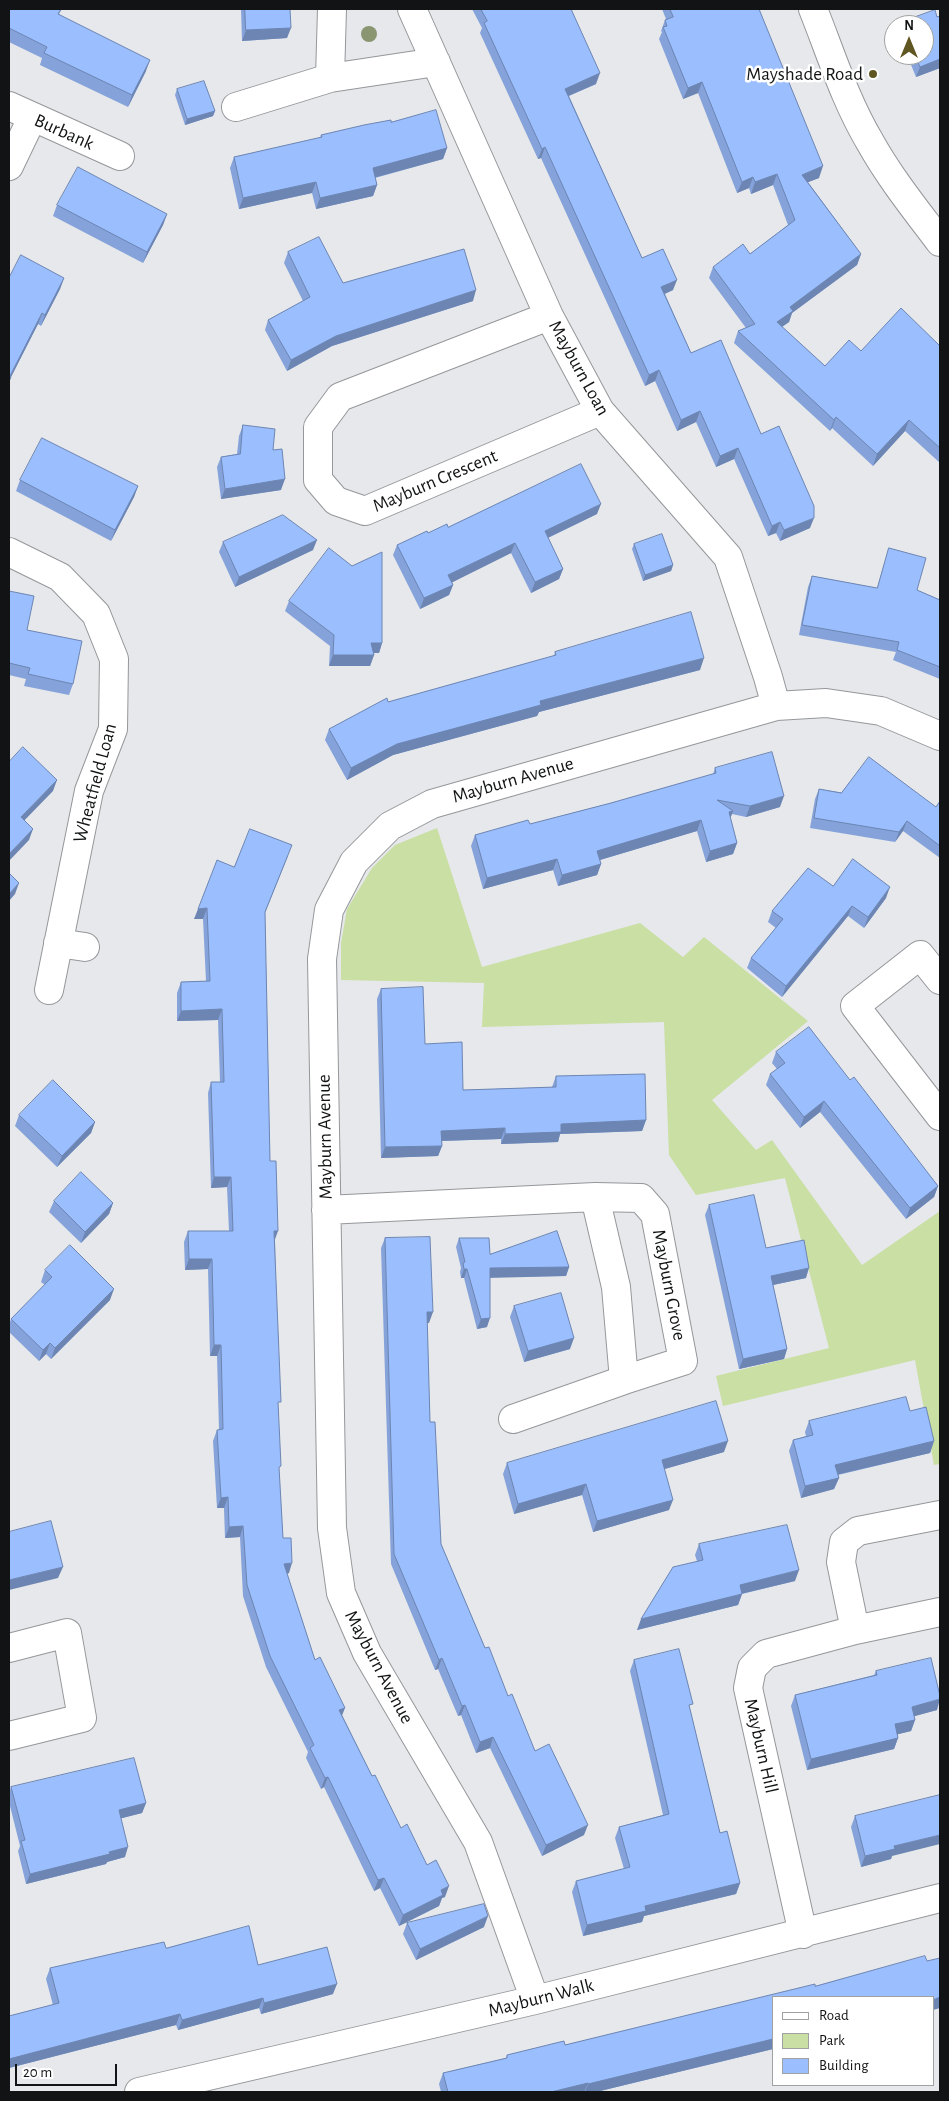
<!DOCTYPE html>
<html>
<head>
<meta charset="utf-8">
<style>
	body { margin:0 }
	#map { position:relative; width:949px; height:2101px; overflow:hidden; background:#e6e8eb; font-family:"Alegreya Sans",sans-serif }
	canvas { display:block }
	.frame { position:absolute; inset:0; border:10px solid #121314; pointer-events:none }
	.legend { position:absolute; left:772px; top:1996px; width:162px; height:90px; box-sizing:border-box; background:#fff; border:1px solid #a0a1a1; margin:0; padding:6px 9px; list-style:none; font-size:15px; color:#121314 }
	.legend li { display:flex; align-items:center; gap:10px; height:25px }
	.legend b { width:25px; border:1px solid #a0a1a1 }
	.north { position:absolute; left:884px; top:15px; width:50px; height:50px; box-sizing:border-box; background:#fff; border:1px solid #a0a1a1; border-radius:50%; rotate:0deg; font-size:14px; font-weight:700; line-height:20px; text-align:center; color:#121314 }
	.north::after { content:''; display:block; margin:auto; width:18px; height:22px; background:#5f5622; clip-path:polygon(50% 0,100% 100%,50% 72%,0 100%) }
	.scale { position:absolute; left:15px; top:2064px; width:102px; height:22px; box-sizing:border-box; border:2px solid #121314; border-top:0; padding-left:6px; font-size:15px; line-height:18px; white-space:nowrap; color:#121314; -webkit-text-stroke:4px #fff; paint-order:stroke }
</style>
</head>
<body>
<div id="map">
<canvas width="949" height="2101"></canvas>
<div class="frame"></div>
<ul class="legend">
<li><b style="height:6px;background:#fff"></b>Road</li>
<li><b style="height:14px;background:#cadfa3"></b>Park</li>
<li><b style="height:14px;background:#9bbefe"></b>Building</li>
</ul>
<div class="north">N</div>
<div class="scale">20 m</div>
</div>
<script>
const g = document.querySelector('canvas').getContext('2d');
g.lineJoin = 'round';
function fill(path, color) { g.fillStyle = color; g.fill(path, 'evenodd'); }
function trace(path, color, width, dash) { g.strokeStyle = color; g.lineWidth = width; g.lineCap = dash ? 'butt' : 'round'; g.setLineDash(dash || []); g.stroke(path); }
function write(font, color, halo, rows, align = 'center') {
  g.font = font + ' "Alegreya Sans",sans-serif'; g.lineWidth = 5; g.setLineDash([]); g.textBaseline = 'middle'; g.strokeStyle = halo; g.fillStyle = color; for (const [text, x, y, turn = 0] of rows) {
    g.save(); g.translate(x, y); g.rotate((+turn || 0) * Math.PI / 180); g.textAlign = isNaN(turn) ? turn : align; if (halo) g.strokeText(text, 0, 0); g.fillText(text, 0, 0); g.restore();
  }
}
const green = new Path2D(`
	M 437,828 L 482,967 L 640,923 L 683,957 L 704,937 L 808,1021 L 712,1100 L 756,1150 L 772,1140 L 862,1265 L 940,1211 L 940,1464 L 934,1465 L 915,1360 L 723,1406 L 716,1376 L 829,1348 L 785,1178 L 696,1195 L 669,1155 L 664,1022 L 482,1027 L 484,983 L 341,980 L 341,943 L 347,909 L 372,868 L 395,845 Z`);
const minor = new Path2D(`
	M 332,9 L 330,78 L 436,62
	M 412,9 L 549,316 L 600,411 L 728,557 L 768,677 L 776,706
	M 9,106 L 120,156
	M 236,107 L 330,78
	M 9,166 L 32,118
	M 549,316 L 340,397 L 318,427 L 318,480 L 336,501 L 365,511 L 600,411
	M 9,552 L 60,577 L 96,614 L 114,659 L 113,729 L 89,791 L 49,990
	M 58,943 L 85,947
	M 940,980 L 920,955 L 855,1006 L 940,1116
	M 595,1197 L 616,1287 L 624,1380
	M 326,1210 L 595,1197 L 641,1198 L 655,1214 L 683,1361 L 624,1380 L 513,1419
	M 855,1630 L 841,1562 L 844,1542 L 858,1531 L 940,1515
	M 9,1648 L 67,1633 L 82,1718 L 9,1736
	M 803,1934 L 748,1688 L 752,1668 L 766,1654 L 855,1630 L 940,1612
	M 535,2000 L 478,1842 L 367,1653 L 341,1593 L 332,1528 L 322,959 L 329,910 L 354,862 L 390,826 L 432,804 L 776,706 L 826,703 L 881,711 L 940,736
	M 139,2092 L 535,2000 L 940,1898`);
const major = new Path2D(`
	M 813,9 C 831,54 845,100 870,142 C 890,178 916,210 940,242`);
const trees = [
	[369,34]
];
const wall = new Path2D(`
	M 9,9 L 62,9 L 59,14 L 146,71 L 128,107 L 40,65 L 42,58 L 9,42 Z
	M 241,9 L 290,9 L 287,38 L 242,41 Z
	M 472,9 L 571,9 L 596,84 L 569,96 L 642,258 L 673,290 L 665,294 L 691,353 L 761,434 L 810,528 L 780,541 L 776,533 L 768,536 L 734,459 L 716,467 L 696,422 L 677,431 L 655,381 L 645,386 L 541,158 L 538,159 L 480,33 L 482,28 Z
	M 662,9 L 759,9 L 819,178 L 808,182 L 861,254 L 857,265 L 792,313 L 789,322 L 782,327 L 825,366 L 861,351 L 940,346 L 940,463 L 905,431 L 873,466 L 832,428 L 830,431 L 734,343 L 738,331 L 746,328 L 709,278 L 713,267 L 750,254 L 788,225 L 773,185 L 751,194 L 749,188 L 737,193 L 698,93 L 683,99 L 659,39 L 662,32 L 661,31 L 665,20 L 666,19 Z
	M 940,16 L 940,68 L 916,77 L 907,55 L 924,55 L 924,25 L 901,25 L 902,22 Z
	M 177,89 L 215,111 L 213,116 L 185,125 L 175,95 Z
	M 391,122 L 447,148 L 443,159 L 375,178 L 377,185 L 373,196 L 316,209 L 312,193 L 239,209 L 230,168 L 234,157 L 320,138 L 321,135 Z
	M 57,205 L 167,214 L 163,225 L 143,263 L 53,216 Z
	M 288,252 L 343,283 L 473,301 L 332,346 L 287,371 L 265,330 L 268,320 L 303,301 L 284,263 Z
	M 9,278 L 64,278 L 60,289 L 41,326 L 38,324 L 11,377 L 9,383 Z
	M 243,425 L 273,450 L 281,490 L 221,499 L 217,467 L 221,457 L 237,454 L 239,436 Z
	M 20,480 L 138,486 L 134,497 L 111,541 L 16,491 Z
	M 597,514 L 548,538 L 563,569 L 559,579 L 531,593 L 511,553 L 452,582 L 453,585 L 449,595 L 420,609 L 393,555 L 397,545 L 428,533 L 448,527 Z
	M 223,542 L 313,550 L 235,587 L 219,552 Z
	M 634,544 L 673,565 L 671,571 L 643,581 L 632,549 Z
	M 889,548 L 917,590 L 940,600 L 940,679 L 893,660 L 896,652 L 799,635 L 808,587 L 812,576 L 877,588 Z
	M 9,591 L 27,630 L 73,684 L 69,695 L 24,686 L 26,679 L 9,675 Z
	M 289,601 L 382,643 L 379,653 L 374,653 L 374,655 L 370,666 L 329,666 L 330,646 L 285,611 Z
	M 555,652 L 700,670 L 539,712 L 537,716 L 393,755 L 347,780 L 325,740 L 329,729 L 388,702 L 554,656 Z
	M 715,768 L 780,807 L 746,817 L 732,814 L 730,818 L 737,843 L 733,854 L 706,862 L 697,831 L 600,860 L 601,864 L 597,875 L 558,886 L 553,870 L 483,889 L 471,846 L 475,835 L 530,824 L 611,803 L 713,774 Z
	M 819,789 L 936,807 L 940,801 L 940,858 L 903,831 L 895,842 L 810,828 L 815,799 Z
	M 288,856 L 265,913 L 270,1161 L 275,1240 L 279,1473 L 283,1538 L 289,1573 L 287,1574 L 315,1660 L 372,1776 L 401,1828 L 427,1865 L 445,1897 L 442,1898 L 439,1906 L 399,1926 L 380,1888 L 374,1891 L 324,1787 L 321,1789 L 306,1758 L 308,1752 L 266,1667 L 243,1596 L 240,1537 L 225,1538 L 224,1508 L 217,1508 L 213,1441 L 217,1430 L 219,1430 L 217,1356 L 210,1356 L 208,1269 L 185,1270 L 184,1242 L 188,1231 L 229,1231 L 227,1187 L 211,1188 L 208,1093 L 211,1082 L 220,1082 L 218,1020 L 177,1021 L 177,993 L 181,982 L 206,981 L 203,919 L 194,919 L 234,867 Z
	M 833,886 L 886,898 L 864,928 L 848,916 L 782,997 L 747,968 L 751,958 L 776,928 L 768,922 L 772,911 Z
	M 381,989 L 425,1044 L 463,1090 L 552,1087 L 556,1076 L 646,1120 L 642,1131 L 560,1134 L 558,1142 L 501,1144 L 501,1139 L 442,1141 L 442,1146 L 438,1156 L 381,1158 L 377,999 Z
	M 776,1052 L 850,1080 L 938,1186 L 934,1197 L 906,1219 L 820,1112 L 800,1128 L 766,1085 L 770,1074 L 777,1069 L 772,1063 Z
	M 19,1115 L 95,1122 L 91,1133 L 57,1167 L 15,1126 Z
	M 54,1201 L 113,1203 L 109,1214 L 81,1243 L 49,1212 Z
	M 709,1205 L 806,1278 L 773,1285 L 787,1349 L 784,1359 L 739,1369 L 705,1215 Z
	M 385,1238 L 429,1323 L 427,1323 L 430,1422 L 441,1544 L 485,1648 L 508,1696 L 535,1751 L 584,1835 L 542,1856 L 490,1748 L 476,1753 L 461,1715 L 458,1716 L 438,1669 L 435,1670 L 391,1564 L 381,1248 Z
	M 459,1238 L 490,1254 L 569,1267 L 566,1276 L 490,1277 L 487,1327 L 477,1329 L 464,1278 L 461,1278 L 460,1272 L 461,1268 L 456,1247 Z
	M 45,1270 L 110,1300 L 51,1359 L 46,1354 L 39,1361 L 9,1332 L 9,1325 L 11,1319 L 45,1285 L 41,1282 Z
	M 514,1306 L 570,1349 L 524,1362 L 510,1317 Z
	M 910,1411 L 934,1441 L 930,1453 L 838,1475 L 839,1478 L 834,1489 L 801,1498 L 789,1451 L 793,1440 L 806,1436 L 805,1432 L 809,1421 Z
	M 724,1452 L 664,1469 L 669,1510 L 593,1532 L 582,1495 L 514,1514 L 503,1474 L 507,1463 Z
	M 699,1544 L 795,1581 L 742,1594 L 738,1605 L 637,1630 L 697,1561 L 695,1555 Z
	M 634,1660 L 690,1710 L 720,1833 L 740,1883 L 736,1894 L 644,1916 L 642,1922 L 583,1936 L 572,1892 L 576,1881 L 624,1869 L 615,1838 L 619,1827 L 663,1815 L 630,1671 Z
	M 876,1671 L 937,1710 L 914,1716 L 915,1720 L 911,1731 L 898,1734 L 898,1738 L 894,1749 L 807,1770 L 791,1706 L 795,1695 L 874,1675 Z
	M 11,1787 L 146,1803 L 142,1813 L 121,1818 L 125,1857 L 107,1862 L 106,1864 L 26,1884 L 18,1851 L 20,1846 L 9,1802 L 9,1794 Z
	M 855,1816 L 892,1856 L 891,1859 L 861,1867 L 851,1827 Z
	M 407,1923 L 484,1927 L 416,1960 L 403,1934 Z
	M 166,1948 L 258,1965 L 333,1994 L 261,2014 L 259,2008 L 178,2030 L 176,2025 L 9,2068 L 9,2017 L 53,2005 L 46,1979 L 50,1968 Z
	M 815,1986 L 940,2008 L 773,1997 L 773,2049 L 596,2092 L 441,2092 L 439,2084 L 443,2073 L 506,2058 L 507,2055 L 565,2045 Z`);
const shadedWall = new Path2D(`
	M 291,28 L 287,38 L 242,41 L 246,30 Z
	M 940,59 L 940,68 L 916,77 L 920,67 Z
	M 150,60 L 146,71 L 128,107 L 132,95 Z
	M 600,73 L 596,84 L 561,99 L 565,89 Z
	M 702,82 L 698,93 L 683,99 L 688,88 Z
	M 215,111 L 213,116 L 185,125 L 187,119 Z
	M 545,147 L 541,158 L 538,159 L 542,149 Z
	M 447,148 L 443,159 L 369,179 L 373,168 Z
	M 823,166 L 819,178 L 798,186 L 802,175 Z
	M 777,174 L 773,185 L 751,194 L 755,182 Z
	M 753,177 L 749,188 L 737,193 L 742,182 Z
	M 316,182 L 312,193 L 239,209 L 243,198 Z
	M 377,185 L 373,196 L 316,209 L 320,198 Z
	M 167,214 L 163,225 L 143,263 L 147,252 Z
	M 861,254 L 857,265 L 792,313 L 789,322 L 773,333 L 777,322 L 790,307 Z
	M 64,278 L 60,289 L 41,326 L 45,315 Z
	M 677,280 L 673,290 L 657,297 L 661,287 Z
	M 476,290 L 473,301 L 332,346 L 287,371 L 291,360 L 336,336 Z
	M 42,313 L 38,324 L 11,377 L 9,383 L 9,378 Z
	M 659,370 L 655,381 L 645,386 L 649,375 Z
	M 700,411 L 696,422 L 677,431 L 681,420 Z
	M 836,417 L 832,428 L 830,431 L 834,420 Z
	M 909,420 L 905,431 L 873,466 L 877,454 Z
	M 738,448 L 734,459 L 716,467 L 720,456 Z
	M 285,479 L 281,490 L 221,499 L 225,489 Z
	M 138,486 L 134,497 L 111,541 L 115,530 Z
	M 601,504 L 597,514 L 541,541 L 545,531 Z
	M 814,518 L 810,528 L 780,541 L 784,530 Z
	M 780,522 L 776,533 L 768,536 L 772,526 Z
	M 317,540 L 313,550 L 235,587 L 239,577 Z
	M 515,543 L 511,553 L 445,586 L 448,575 Z
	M 673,565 L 671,571 L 643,581 L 645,575 Z
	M 563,569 L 559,579 L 531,593 L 535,582 Z
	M 453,585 L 449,595 L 420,609 L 424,598 Z
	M 371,643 L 382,643 L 379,653 L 367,653 Z
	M 333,655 L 374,655 L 370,666 L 329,666 Z
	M 704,658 L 700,670 L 539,712 L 537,716 L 393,755 L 347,780 L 351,768 L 397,744 L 540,701 Z
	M 57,780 L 53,791 L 17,828 L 21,817 Z
	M 784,796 L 780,807 L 746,817 L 750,806 Z
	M 733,811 L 729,822 L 729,812 Z
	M 701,820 L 697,831 L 593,862 L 597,851 Z
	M 907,821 L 903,831 L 895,842 L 899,832 Z
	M 33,829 L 29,840 L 9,861 L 9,854 Z
	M 737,843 L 733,854 L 706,862 L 710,851 Z
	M 557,859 L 553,870 L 483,889 L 487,878 Z
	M 601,864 L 597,875 L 558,886 L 562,875 Z
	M 19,883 L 15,894 L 9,901 L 9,894 Z
	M 890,887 L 886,898 L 864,928 L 868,917 Z
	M 852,906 L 848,916 L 782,997 L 786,986 Z
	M 207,908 L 203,919 L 194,919 L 198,909 Z
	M 222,1009 L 218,1020 L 177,1021 L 181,1011 Z
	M 824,1101 L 820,1112 L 800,1128 L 804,1117 Z
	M 646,1120 L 642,1131 L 560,1134 L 558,1142 L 501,1144 L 505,1134 L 561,1124 Z
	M 95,1122 L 91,1133 L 57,1167 L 62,1156 Z
	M 505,1128 L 501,1139 L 437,1141 L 441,1131 Z
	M 442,1146 L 438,1156 L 381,1158 L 385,1147 Z
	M 214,1177 L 231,1177 L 227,1187 L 211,1188 Z
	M 938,1186 L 934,1197 L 906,1219 L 910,1208 Z
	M 113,1203 L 109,1214 L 81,1243 L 85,1232 Z
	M 274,1231 L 278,1231 L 274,1242 Z
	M 189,1259 L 212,1259 L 208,1269 L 185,1270 Z
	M 569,1267 L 566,1276 L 486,1278 L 490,1268 Z
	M 809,1268 L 806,1278 L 768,1286 L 771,1276 Z
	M 464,1269 L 467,1269 L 464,1278 L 461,1278 Z
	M 114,1289 L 110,1300 L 51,1359 L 55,1348 Z
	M 427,1312 L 433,1312 L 429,1323 L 423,1323 Z
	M 490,1318 L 487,1327 L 477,1329 L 481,1319 Z
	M 574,1338 L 570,1349 L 524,1362 L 528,1351 Z
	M 50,1343 L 46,1354 L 39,1361 L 43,1350 Z
	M 214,1345 L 221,1345 L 217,1356 L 210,1356 Z
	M 787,1349 L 784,1359 L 739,1369 L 743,1359 Z
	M 728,1441 L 724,1452 L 658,1471 L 662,1460 Z
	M 934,1441 L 930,1453 L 831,1476 L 835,1465 Z
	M 839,1478 L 834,1489 L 801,1498 L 805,1486 Z
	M 586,1484 L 582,1495 L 514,1514 L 518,1504 Z
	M 228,1497 L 224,1508 L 217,1508 L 221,1498 Z
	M 673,1500 L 669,1510 L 593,1532 L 597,1521 Z
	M 243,1526 L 240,1537 L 225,1538 L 229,1527 Z
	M 292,1563 L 289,1573 L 280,1575 L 284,1564 Z
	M 63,1567 L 58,1578 L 9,1590 L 9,1580 Z
	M 799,1570 L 795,1581 L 736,1595 L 740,1585 Z
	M 742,1594 L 738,1605 L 637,1630 L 641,1619 Z
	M 442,1658 L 438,1669 L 435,1670 L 439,1660 Z
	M 940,1699 L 937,1710 L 908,1718 L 912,1707 Z
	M 465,1705 L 461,1715 L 458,1716 L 462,1706 Z
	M 345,1708 L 341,1718 L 339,1710 Z
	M 915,1720 L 911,1731 L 891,1736 L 895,1724 Z
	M 493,1737 L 490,1748 L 476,1753 L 480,1742 Z
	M 898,1738 L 894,1749 L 807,1770 L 811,1759 Z
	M 328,1777 L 324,1787 L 321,1789 L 325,1778 Z
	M 146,1803 L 142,1813 L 115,1820 L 119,1810 Z
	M 588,1825 L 584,1835 L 542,1856 L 546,1845 Z
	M 940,1835 L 940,1844 L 892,1856 L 891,1859 L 861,1867 L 865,1856 L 894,1846 Z
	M 128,1847 L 125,1857 L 107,1862 L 106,1864 L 26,1884 L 30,1874 Z
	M 384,1878 L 380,1888 L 374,1891 L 378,1880 Z
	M 740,1883 L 736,1894 L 644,1916 L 642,1922 L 583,1936 L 587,1925 L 645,1906 Z
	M 449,1886 L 445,1897 L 442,1898 L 439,1906 L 399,1926 L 403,1915 L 441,1890 Z
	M 488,1916 L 484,1927 L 416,1960 L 420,1949 Z
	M 337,1984 L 333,1994 L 261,2014 L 264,2003 Z
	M 940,1997 L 940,2008 L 933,2010 L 933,2000 Z
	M 263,1998 L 259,2008 L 178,2030 L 182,2020 Z
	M 180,2014 L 176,2025 L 9,2068 L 9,2059 Z
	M 773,2039 L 773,2049 L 596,2092 L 585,2092 L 588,2084 Z
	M 588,2083 L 584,2092 L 551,2092 Z`);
const building = new Path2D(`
	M 9,9 L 61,9 L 58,14 L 150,60 L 132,95 L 44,53 L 47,47 L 9,28 Z
	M 245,9 L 290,9 L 291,28 L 246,30 Z
	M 481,9 L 571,9 L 600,73 L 565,89 L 642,258 L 663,249 L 677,280 L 661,287 L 691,353 L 721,340 L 761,434 L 779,426 L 814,506 L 814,518 L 784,530 L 780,522 L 772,526 L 738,448 L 720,456 L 700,411 L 681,420 L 659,370 L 649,375 L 545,147 L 542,149 L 484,23 L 487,21 Z
	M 670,9 L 759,9 L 823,166 L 802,175 L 861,254 L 790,307 L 793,311 L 777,322 L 825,366 L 849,340 L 861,351 L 901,308 L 940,346 L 940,448 L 909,420 L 877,454 L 836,417 L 834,420 L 738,331 L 755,324 L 713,267 L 743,244 L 750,254 L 795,220 L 777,174 L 755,182 L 753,177 L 742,182 L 702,82 L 688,88 L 663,27 L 667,26 L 665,20 L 673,17 Z
	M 935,10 L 937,17 L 940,16 L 940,59 L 920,67 L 915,55 L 924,55 L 924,25 L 903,25 L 902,22 Z
	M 204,81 L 215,111 L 187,119 L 177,89 Z
	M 436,110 L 447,148 L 373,168 L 377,185 L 320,198 L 316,182 L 243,198 L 234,157 L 322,137 L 321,135 L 364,125 L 391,120 L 391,122 Z
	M 78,167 L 167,214 L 147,252 L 57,205 Z
	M 319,237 L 343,283 L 464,249 L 476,290 L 336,336 L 291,360 L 268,320 L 310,297 L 288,252 Z
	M 21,255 L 64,278 L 45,315 L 42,313 L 10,376 L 11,377 L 9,381 L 9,278 Z
	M 243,425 L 275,429 L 273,450 L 282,449 L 285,479 L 225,489 L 221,457 L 240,454 Z
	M 42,438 L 138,486 L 115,530 L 20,480 Z
	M 581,464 L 601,504 L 545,531 L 563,569 L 535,582 L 515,543 L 448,575 L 453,585 L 424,598 L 397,545 L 427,531 L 428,533 L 447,524 L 448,527 Z
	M 283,515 L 317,540 L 239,577 L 223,542 Z
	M 662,534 L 673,565 L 645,575 L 634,544 Z
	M 329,548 L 352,566 L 382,552 L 382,643 L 371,643 L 374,655 L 333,655 L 334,635 L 289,601 Z
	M 889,548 L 926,558 L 917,590 L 940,600 L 940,667 L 897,650 L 899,642 L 802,625 L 812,576 L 877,588 Z
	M 9,591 L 34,596 L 27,630 L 82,641 L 73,684 L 28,674 L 30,668 L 9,663 Z
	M 691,612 L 704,658 L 540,701 L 541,705 L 397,744 L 351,768 L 329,729 L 387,698 L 388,702 L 556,655 L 555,652 Z
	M 23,747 L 57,780 L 21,817 L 33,829 L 9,854 L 9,762 Z
	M 772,752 L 784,796 L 750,806 L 717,800 L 733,811 L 729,812 L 737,843 L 710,851 L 701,820 L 597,851 L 601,864 L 562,875 L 557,859 L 487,878 L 475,835 L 528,820 L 530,824 L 611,803 L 716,773 L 715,768 Z
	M 869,757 L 936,807 L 940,801 L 940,846 L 907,821 L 899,832 L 814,818 L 819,789 L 841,793 Z
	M 250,829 L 292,845 L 265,912 L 270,1161 L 276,1161 L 278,1231 L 274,1231 L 281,1402 L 278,1402 L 281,1466 L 279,1467 L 283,1538 L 291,1538 L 292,1563 L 284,1564 L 315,1660 L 320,1657 L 345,1708 L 339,1710 L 372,1776 L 375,1775 L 401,1828 L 407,1824 L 427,1865 L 436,1860 L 449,1886 L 441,1890 L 443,1895 L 403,1915 L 384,1878 L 378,1880 L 328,1777 L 325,1778 L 310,1748 L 314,1745 L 270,1656 L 247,1585 L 243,1526 L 229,1527 L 228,1497 L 221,1498 L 217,1430 L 223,1429 L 221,1345 L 214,1345 L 212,1259 L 189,1259 L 188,1231 L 233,1231 L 231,1177 L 214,1177 L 211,1082 L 224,1082 L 222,1009 L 181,1011 L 181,982 L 210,981 L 207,908 L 198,909 L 217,860 L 234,867 Z
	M 853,859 L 890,887 L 868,917 L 852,906 L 786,986 L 751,958 L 783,919 L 772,911 L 808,868 L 833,886 Z
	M 9,873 L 19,883 L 9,894 Z
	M 423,987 L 425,1044 L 462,1042 L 463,1090 L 556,1087 L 556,1076 L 645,1074 L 646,1120 L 561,1124 L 561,1132 L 505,1134 L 505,1128 L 441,1131 L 442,1146 L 385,1147 L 381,989 Z
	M 809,1027 L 850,1080 L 854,1077 L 938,1186 L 910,1208 L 824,1101 L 804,1117 L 770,1074 L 785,1063 L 776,1052 Z
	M 53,1080 L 95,1122 L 62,1156 L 19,1115 Z
	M 81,1172 L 113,1203 L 85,1232 L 54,1201 Z
	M 754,1195 L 766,1248 L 804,1240 L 809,1268 L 771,1276 L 787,1349 L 743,1359 L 709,1205 Z
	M 557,1231 L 569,1267 L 490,1268 L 490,1318 L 481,1319 L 467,1269 L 464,1269 L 463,1263 L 465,1262 L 459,1238 L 489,1238 L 490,1254 Z
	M 430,1237 L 433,1312 L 427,1312 L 430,1422 L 435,1422 L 441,1544 L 485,1648 L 489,1647 L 508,1696 L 512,1694 L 535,1751 L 549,1744 L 588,1825 L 546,1845 L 493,1737 L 480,1742 L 465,1705 L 462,1706 L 442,1658 L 439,1660 L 394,1554 L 385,1238 Z
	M 70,1245 L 114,1289 L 55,1348 L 50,1343 L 43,1350 L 11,1319 L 52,1277 L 45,1270 Z
	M 561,1293 L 574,1338 L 528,1351 L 514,1306 Z
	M 906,1397 L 910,1411 L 926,1407 L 934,1441 L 835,1465 L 839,1478 L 805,1486 L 793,1440 L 813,1435 L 809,1421 Z
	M 716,1401 L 728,1441 L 662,1460 L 673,1500 L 597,1521 L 586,1484 L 518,1504 L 507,1463 Z
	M 51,1521 L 63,1567 L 9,1580 L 9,1532 Z
	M 787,1525 L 799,1570 L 740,1585 L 742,1594 L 641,1619 L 673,1567 L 703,1560 L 699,1544 Z
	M 679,1649 L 693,1704 L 689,1705 L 720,1833 L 727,1831 L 740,1883 L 645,1906 L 646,1911 L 587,1925 L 576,1881 L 630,1867 L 619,1827 L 669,1814 L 634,1660 Z
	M 931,1658 L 940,1696 L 940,1699 L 912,1707 L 915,1720 L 895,1724 L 898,1738 L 811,1759 L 795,1695 L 877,1675 L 876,1671 Z
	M 134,1758 L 146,1803 L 119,1810 L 128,1847 L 109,1852 L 110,1854 L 30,1874 L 21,1841 L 25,1840 L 11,1787 Z
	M 940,1795 L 940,1835 L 894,1846 L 895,1849 L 865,1856 L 855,1816 Z
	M 484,1904 L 488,1916 L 420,1949 L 407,1923 Z
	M 249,1926 L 258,1965 L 327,1947 L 337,1984 L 264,2003 L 263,1998 L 182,2020 L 180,2014 L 9,2059 L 9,2016 L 59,2003 L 50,1968 L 164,1942 L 166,1948 Z
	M 925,1956 L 927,1961 L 940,1958 L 940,1997 L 933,2000 L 933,1997 L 773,1997 L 773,2039 L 588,2084 L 588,2083 L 551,2092 L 448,2092 L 443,2073 L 507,2058 L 507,2055 L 564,2041 L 565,2045 L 815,1984 L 815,1986 Z`);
const markers = [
	[873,74,5,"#5f5622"]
];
const poiNames = [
	["Mayshade Road",863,74]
];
const streetNames = [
	["Burbank",64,132,24],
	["Mayburn Loan",579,368,61],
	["Mayburn Crescent",435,481,-23],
	["Mayburn Avenue",513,780,-16],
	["Wheatfield Loan",95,783,-75],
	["Mayburn Avenue",325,1137,-91],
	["Mayburn Grove",669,1285,79],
	["Mayburn Avenue",379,1667,62],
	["Mayburn Hill",761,1746,77],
	["Mayburn Walk",541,1998,-14]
];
fill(green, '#cadfa3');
trace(minor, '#95979a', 30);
trace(major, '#95979a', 30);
trace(minor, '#fff', 28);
trace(major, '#fff', 28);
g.fillStyle = '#8a9571';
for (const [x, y] of trees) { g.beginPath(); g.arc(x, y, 8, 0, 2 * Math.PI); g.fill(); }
fill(wall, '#85a3da');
fill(shadedWall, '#6c85b2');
fill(building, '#9bbefe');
trace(building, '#6c85b2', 1);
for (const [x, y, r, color] of markers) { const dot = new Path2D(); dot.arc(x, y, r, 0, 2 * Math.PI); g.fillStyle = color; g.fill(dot); trace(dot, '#fff', 2); }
write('19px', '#121314', '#fff', poiNames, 'right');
write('19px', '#121314', '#fff', streetNames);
</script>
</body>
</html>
